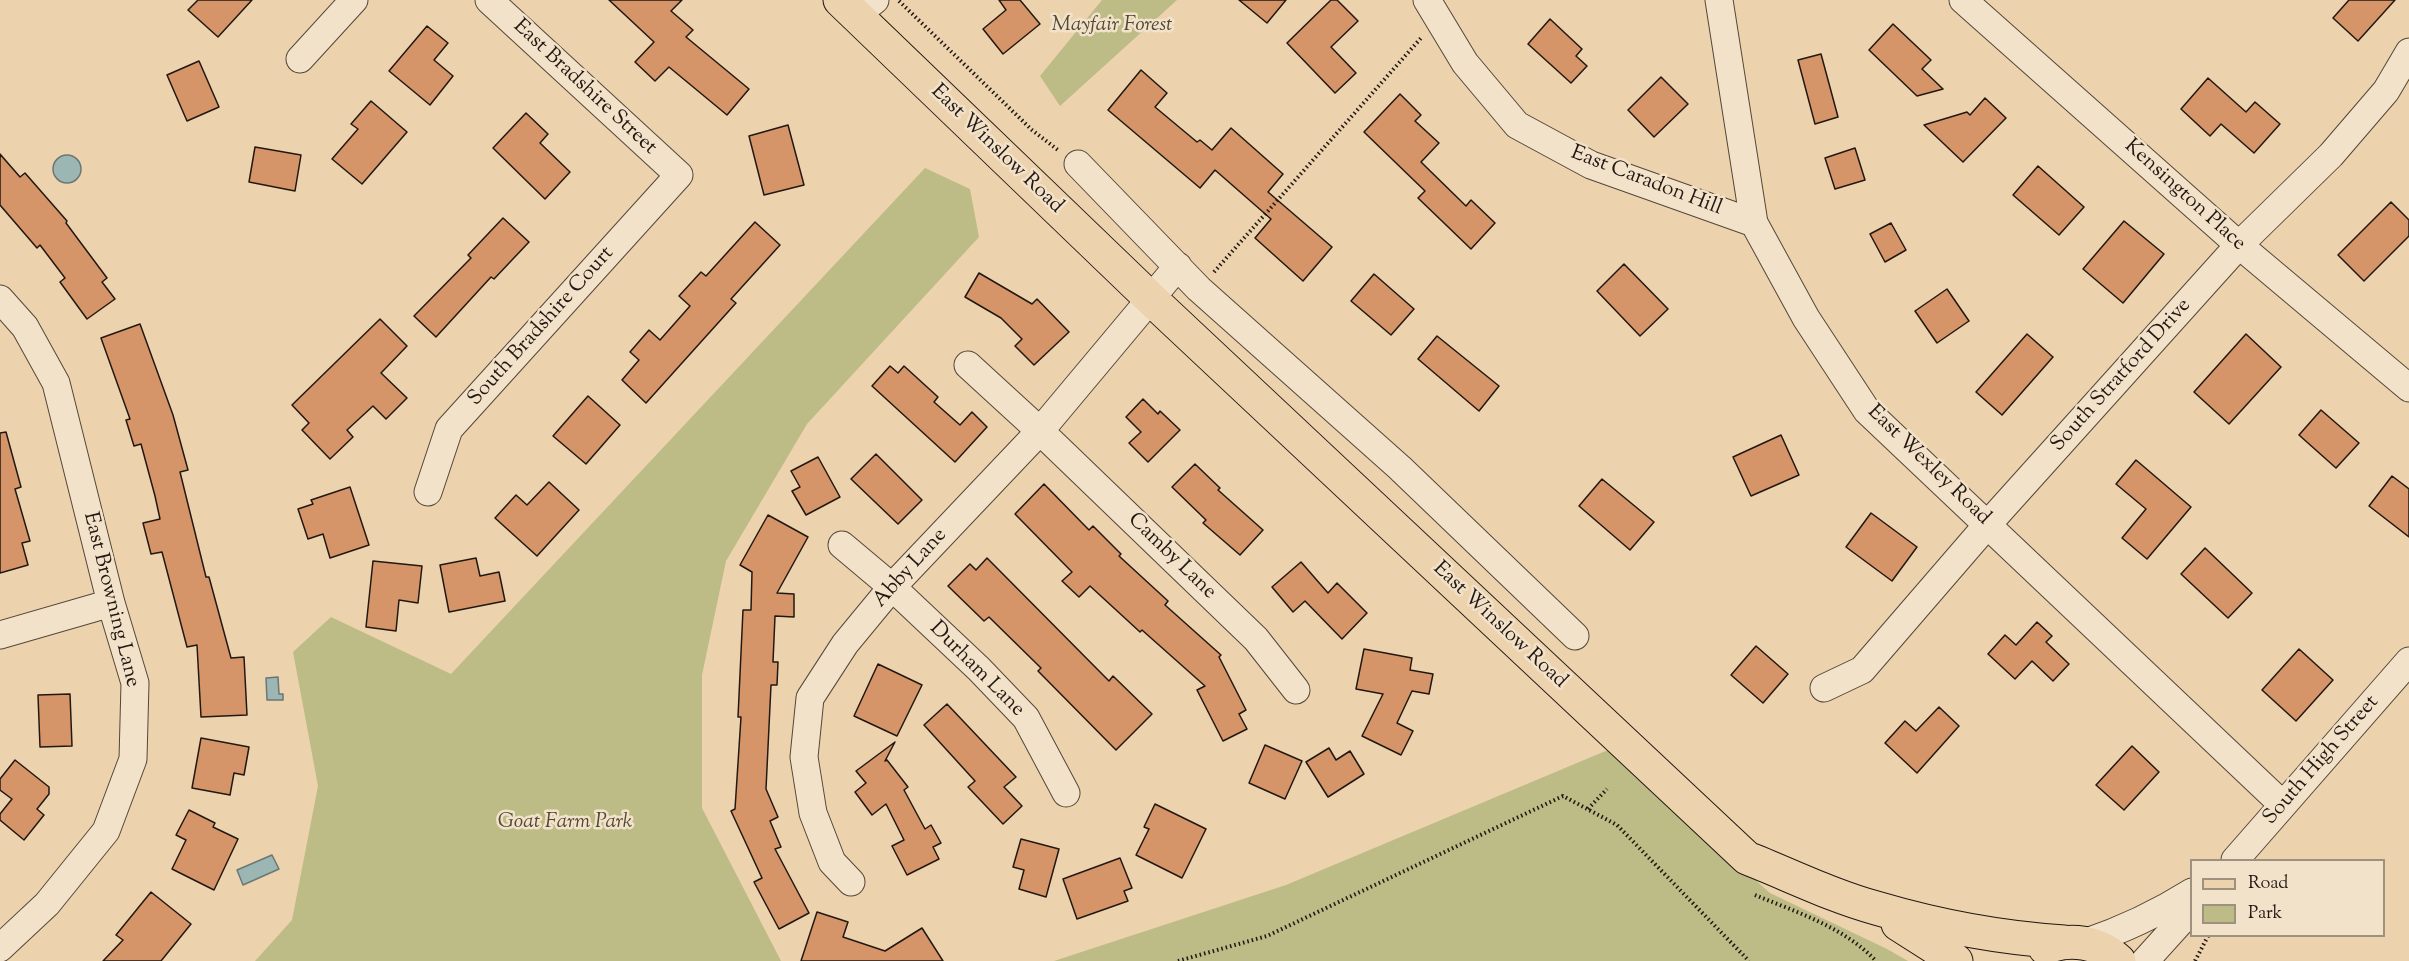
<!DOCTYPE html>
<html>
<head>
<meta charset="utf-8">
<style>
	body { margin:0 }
	#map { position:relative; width:2409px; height:961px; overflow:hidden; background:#ecd3ae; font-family:"Sorts Mill Goudy",serif }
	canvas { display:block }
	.legend { position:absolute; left:2190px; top:859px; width:195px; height:78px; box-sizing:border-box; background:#f3e2ca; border:2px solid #9f9180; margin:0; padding:8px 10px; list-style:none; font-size:18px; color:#221812 }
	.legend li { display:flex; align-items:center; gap:12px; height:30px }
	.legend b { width:30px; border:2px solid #9f9180 }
</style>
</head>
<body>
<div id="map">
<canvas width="2409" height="961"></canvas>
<ul class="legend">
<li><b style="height:8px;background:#ecd3ae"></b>Road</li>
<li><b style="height:16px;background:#bdbb86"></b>Park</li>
</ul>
</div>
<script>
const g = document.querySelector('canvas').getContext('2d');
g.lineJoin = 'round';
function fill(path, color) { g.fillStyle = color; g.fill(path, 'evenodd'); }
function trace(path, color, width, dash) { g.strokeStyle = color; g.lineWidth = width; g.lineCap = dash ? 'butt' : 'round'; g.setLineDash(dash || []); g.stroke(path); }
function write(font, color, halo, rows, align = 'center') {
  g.font = font + ' "Sorts Mill Goudy",serif'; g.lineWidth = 5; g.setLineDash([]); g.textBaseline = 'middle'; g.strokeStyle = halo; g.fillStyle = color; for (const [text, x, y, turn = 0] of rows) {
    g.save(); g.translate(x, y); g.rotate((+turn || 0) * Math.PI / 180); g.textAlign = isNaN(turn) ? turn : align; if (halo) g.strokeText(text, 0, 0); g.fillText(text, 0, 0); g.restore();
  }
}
const green = new Path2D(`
	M 1102,0 L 1177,0 L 1060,106 L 1040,76 Z
	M 925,168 L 970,189 L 979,237 L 807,424 L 726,561 L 702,675 L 702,808 L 781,961 L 255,961 L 292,920 L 318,786 L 293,652 L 331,617 L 451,674 Z
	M 1608,750 L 1770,893 L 1887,949 L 1908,961 L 1054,961 L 1286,885 Z`);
const water = new Path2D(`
	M53 169a14 14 0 1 1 28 0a14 14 0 1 1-28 0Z
	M 278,677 L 279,694 L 283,694 L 283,700 L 267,700 L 266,678 Z
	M 272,855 L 279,869 L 243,885 L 237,870 Z`);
const building = new Path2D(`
	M 198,0 L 252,0 L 218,37 L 188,10 Z
	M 609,0 L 682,0 L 671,11 L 693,30 L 686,37 L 749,89 L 727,115 L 669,67 L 655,81 L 635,62 L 654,42 Z
	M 999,0 L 1020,0 L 1040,24 L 1003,54 L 983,29 L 1006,10 Z
	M 1239,0 L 1286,0 L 1267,23 Z
	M 1331,0 L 1337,0 L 1358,21 L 1331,47 L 1356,73 L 1335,93 L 1287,43 Z
	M 2349,0 L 2395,0 L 2358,41 L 2333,18 Z
	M 1550,19 L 1582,49 L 1576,56 L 1587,66 L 1571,83 L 1528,44 Z
	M 1893,24 L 1931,60 L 1922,69 L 1943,89 L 1917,96 L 1869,50 Z
	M 427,26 L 448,43 L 434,60 L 453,76 L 430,105 L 389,71 Z
	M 1821,54 L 1838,117 L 1815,124 L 1798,60 Z
	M 199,61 L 219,107 L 187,121 L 167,75 Z
	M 1141,70 L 1167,93 L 1155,107 L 1197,142 L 1200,140 L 1212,150 L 1231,128 L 1283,174 L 1268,192 L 1332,247 L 1303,281 L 1255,238 L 1271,219 L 1215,170 L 1200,188 L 1108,110 Z
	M 1661,77 L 1688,104 L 1654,137 L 1628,110 Z
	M 2208,78 L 2246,112 L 2255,102 L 2280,124 L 2254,153 L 2221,124 L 2210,136 L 2181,109 Z
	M 1400,94 L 1421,115 L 1415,121 L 1439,143 L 1421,162 L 1466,206 L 1471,200 L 1495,223 L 1471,249 L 1418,198 L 1425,191 L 1364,132 Z
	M 1985,98 L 2006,118 L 1963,162 L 1924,125 L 1967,112 L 1970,115 Z
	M 371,101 L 407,132 L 362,184 L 332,159 L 358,129 L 351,124 Z
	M 526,113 L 548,134 L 540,143 L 570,172 L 545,199 L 493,148 Z
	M 788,125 L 804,185 L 764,195 L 749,136 Z
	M 255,147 L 301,155 L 295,191 L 249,182 Z
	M 1855,148 L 1865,180 L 1835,189 L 1825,158 Z
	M 0,154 L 20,177 L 25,173 L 67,221 L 66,223 L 107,278 L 102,282 L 115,299 L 87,319 L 60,282 L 65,278 L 40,245 L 37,248 L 0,205 Z
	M 2038,166 L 2084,207 L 2059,235 L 2013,195 Z
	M 2391,202 L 2409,220 L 2409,236 L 2364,281 L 2338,255 Z
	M 503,218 L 529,242 L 494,279 L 491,277 L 436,337 L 414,316 L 471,258 L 468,255 Z
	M 2124,221 L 2164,254 L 2123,303 L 2083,269 Z
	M 755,222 L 780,245 L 731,299 L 736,303 L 646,403 L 622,380 L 639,360 L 630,352 L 649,330 L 660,340 L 690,306 L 679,296 L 701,272 L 706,276 Z
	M 1891,223 L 1906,250 L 1885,262 L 1870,234 Z
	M 1624,264 L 1668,309 L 1640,336 L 1597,291 Z
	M 979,273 L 1032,304 L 1037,299 L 1069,332 L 1034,365 L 1015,346 L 1022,339 L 1001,318 L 965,297 Z
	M 1374,274 L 1414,309 L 1391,335 L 1351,301 Z
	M 1947,289 L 1969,321 L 1937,343 L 1915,311 Z
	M 380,319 L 407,346 L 381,373 L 407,398 L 386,419 L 373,406 L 347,430 L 353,437 L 330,459 L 302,430 L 309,423 L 292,405 Z
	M 140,324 L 173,415 L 188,470 L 180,472 L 206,577 L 209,577 L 231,658 L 244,657 L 247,715 L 201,717 L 197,645 L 187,647 L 162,552 L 151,554 L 143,523 L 160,519 L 155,496 L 141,444 L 134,446 L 126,420 L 130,419 L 101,338 Z
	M 2027,334 L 2053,357 L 2002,415 L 1976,392 Z
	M 2246,334 L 2281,367 L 2229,424 L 2194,392 Z
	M 1437,336 L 1499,386 L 1479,411 L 1418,359 Z
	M 890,366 L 898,373 L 904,366 L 938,397 L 934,402 L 960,425 L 972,412 L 987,427 L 955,462 L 872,386 Z
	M 588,396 L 620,425 L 586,464 L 553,436 Z
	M 1143,399 L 1158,414 L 1160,411 L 1180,430 L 1148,462 L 1129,443 L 1141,432 L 1126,417 Z
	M 2321,410 L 2359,443 L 2336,468 L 2299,435 Z
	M 6,432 L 21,487 L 15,489 L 30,541 L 22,543 L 28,565 L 0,573 L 0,433 Z
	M 1781,435 L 1799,475 L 1751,496 L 1733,457 Z
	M 876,454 L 922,500 L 898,524 L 851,479 Z
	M 818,457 L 840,497 L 806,515 L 792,491 L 800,487 L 791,471 Z
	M 2136,460 L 2191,507 L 2147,559 L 2122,538 L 2146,509 L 2116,484 Z
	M 1195,464 L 1220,488 L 1218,490 L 1263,530 L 1240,555 L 1203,523 L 1206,520 L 1172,487 Z
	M 2392,476 L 2409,489 L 2409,537 L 2369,506 Z
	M 1602,479 L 1654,522 L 1630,550 L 1579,506 Z
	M 549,482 L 579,510 L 537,556 L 495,518 L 516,495 L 527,505 Z
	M 1044,484 L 1089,530 L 1093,526 L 1121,554 L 1119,556 L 1168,601 L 1165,605 L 1221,655 L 1219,657 L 1246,710 L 1239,714 L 1247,729 L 1223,741 L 1197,690 L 1205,686 L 1142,630 L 1140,632 L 1090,586 L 1079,597 L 1062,581 L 1072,572 L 1015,514 Z
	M 350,487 L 369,545 L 330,558 L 323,534 L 308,539 L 298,509 L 313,504 L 311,500 Z
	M 1871,513 L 1917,547 L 1892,581 L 1846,547 Z
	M 768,515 L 808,537 L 777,593 L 794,594 L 794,617 L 775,616 L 773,662 L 778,662 L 777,685 L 771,685 L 766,789 L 778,817 L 770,821 L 781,847 L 775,849 L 809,913 L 779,929 L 754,882 L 762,878 L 731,811 L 735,809 L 741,717 L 738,717 L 743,610 L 751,610 L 752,572 L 740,565 Z
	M 2205,548 L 2252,593 L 2228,618 L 2181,574 Z
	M 476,558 L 480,576 L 499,572 L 505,601 L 449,612 L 440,565 Z
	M 987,558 L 1109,681 L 1113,676 L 1152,714 L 1116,750 L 1038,671 L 1041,668 L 989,617 L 984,621 L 948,586 L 970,564 L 976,570 Z
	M 373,561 L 422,566 L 418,603 L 399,600 L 396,631 L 366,627 Z
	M 1301,562 L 1328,593 L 1337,583 L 1367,613 L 1342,639 L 1305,601 L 1293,612 L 1272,587 Z
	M 2037,622 L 2052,636 L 2046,642 L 2069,664 L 2053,681 L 2032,661 L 2015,679 L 1988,654 L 2005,635 L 2016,645 Z
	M 1756,646 L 1788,674 L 1763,703 L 1731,675 Z
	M 1364,649 L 1412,658 L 1410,670 L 1433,674 L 1429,694 L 1412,691 L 1397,723 L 1413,731 L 1401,755 L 1362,736 L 1383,694 L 1356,689 Z
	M 2299,649 L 2333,680 L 2296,721 L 2262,690 Z
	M 878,664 L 922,685 L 897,736 L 854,716 Z
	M 70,694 L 72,746 L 40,747 L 38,695 Z
	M 947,704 L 1016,777 L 1004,787 L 1022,806 L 1003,824 L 968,787 L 975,781 L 924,725 Z
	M 1939,707 L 1959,726 L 1917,773 L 1885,743 L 1905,721 L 1916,731 Z
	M 201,738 L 249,747 L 244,775 L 234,773 L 230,795 L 192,788 Z
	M 895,742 L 885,761 L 887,760 L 908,787 L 904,790 L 925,829 L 931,825 L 941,843 L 933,847 L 939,859 L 907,875 L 892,846 L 904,840 L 886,804 L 872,815 L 855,792 L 866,783 L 856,771 Z
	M 1265,745 L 1302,761 L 1285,799 L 1249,783 Z
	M 2132,746 L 2159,772 L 2124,810 L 2096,785 Z
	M 1329,748 L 1336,760 L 1350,751 L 1364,774 L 1328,797 L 1306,762 Z
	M 15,760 L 49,787 L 49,794 L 37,809 L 44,815 L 24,840 L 0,820 L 0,814 L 12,799 L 0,790 L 0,779 Z
	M 1155,804 L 1206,829 L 1182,878 L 1136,855 L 1149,829 L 1144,827 Z
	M 189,810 L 215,823 L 213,827 L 238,839 L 214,890 L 172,869 L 186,840 L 176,835 Z
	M 1021,839 L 1059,849 L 1046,897 L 1019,889 L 1024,870 L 1013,867 Z
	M 1120,858 L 1132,888 L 1124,891 L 1128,901 L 1077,919 L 1063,879 Z
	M 151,892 L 191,924 L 161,961 L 103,961 L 123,940 L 116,935 Z
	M 817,912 L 848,922 L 843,937 L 885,951 L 922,928 L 943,961 L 801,961 Z`);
const path = new Path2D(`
	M 899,1 L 1032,130 L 1058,150
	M 1214,272 L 1421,38
	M 1588,809 L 1607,789
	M 1755,895 C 1796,912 1844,927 1876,961
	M 1178,961 L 1267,936 L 1563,796 L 1617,825 L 1749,961
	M 2195,961 L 2208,936`);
const minor = new Path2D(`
	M 1427,0 L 1465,63 L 1517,125 L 1591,165 L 1754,223
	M 1719,0 L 1754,223 L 1806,318 L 1867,411 L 2283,805
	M 1963,0 L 2239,245 L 2409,388
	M 857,14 L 875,0
	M 300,59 L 354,0
	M 1078,164 L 1199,289 L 1400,468 L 1575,636
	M 0,299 L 25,327 L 56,383 L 111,603 L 135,683 L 133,759 L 106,831 L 47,904 L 0,948
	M 968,365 L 1040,431 L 1256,639 L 1296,690
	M 428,492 L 449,429 L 679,175 L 489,0
	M 842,545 L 892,587 L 979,669 L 1026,718 L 1066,793
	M 0,635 L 111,603
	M 1824,688 L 1862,670 L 1988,524 L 2239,245 L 2331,155 L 2386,91 L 2409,52
	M 2235,860 L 2409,661
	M 851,882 L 832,862 L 813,813 L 804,757 L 810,698 L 845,644 L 892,587 L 1040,431 L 1178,266
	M 2084,943 C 2123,930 2157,914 2192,892
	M 2145,961 L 2192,909`);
const major = new Path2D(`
	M 840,0 L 1152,300 L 1747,858 C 1790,875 1832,896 1876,908 C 1937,926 2000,938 2064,942
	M 1898,924 L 1956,961
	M 2045,948 C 2070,937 2099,942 2119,961`);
const parkNames = [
	["Mayfair Forest",1112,26],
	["Goat Farm Park",565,823]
];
const streetNames = [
	["East Bradshire Street",584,88,43],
	["East Winslow Road",996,150,44],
	["East Caradon Hill",1646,182,21],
	["Kensington Place",2184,196,42],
	["South Bradshire Court",542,327,-48],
	["South Stratford Drive",2122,376,-48],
	["East Wexley Road",1928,466,44],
	["Camby Lane",1171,557,44],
	["Abby Lane",911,569,-48],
	["East Browning Lane",110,600,76],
	["East Winslow Road",1499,626,43],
	["Durham Lane",976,670,45],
	["South High Street",2322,761,-49]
];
fill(green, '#bdbb86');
fill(water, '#9cb6b3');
trace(water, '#6b7773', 1.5);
fill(building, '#d69568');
trace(building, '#221812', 1.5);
trace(minor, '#544739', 29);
trace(major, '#221812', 35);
trace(path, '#221812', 4, [1.5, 3]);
trace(minor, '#f3e2ca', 27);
trace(major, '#ecd3ae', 33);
write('italic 21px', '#504935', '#f3e2ca', parkNames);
write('21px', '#221812', '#f3e2ca', streetNames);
</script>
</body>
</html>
